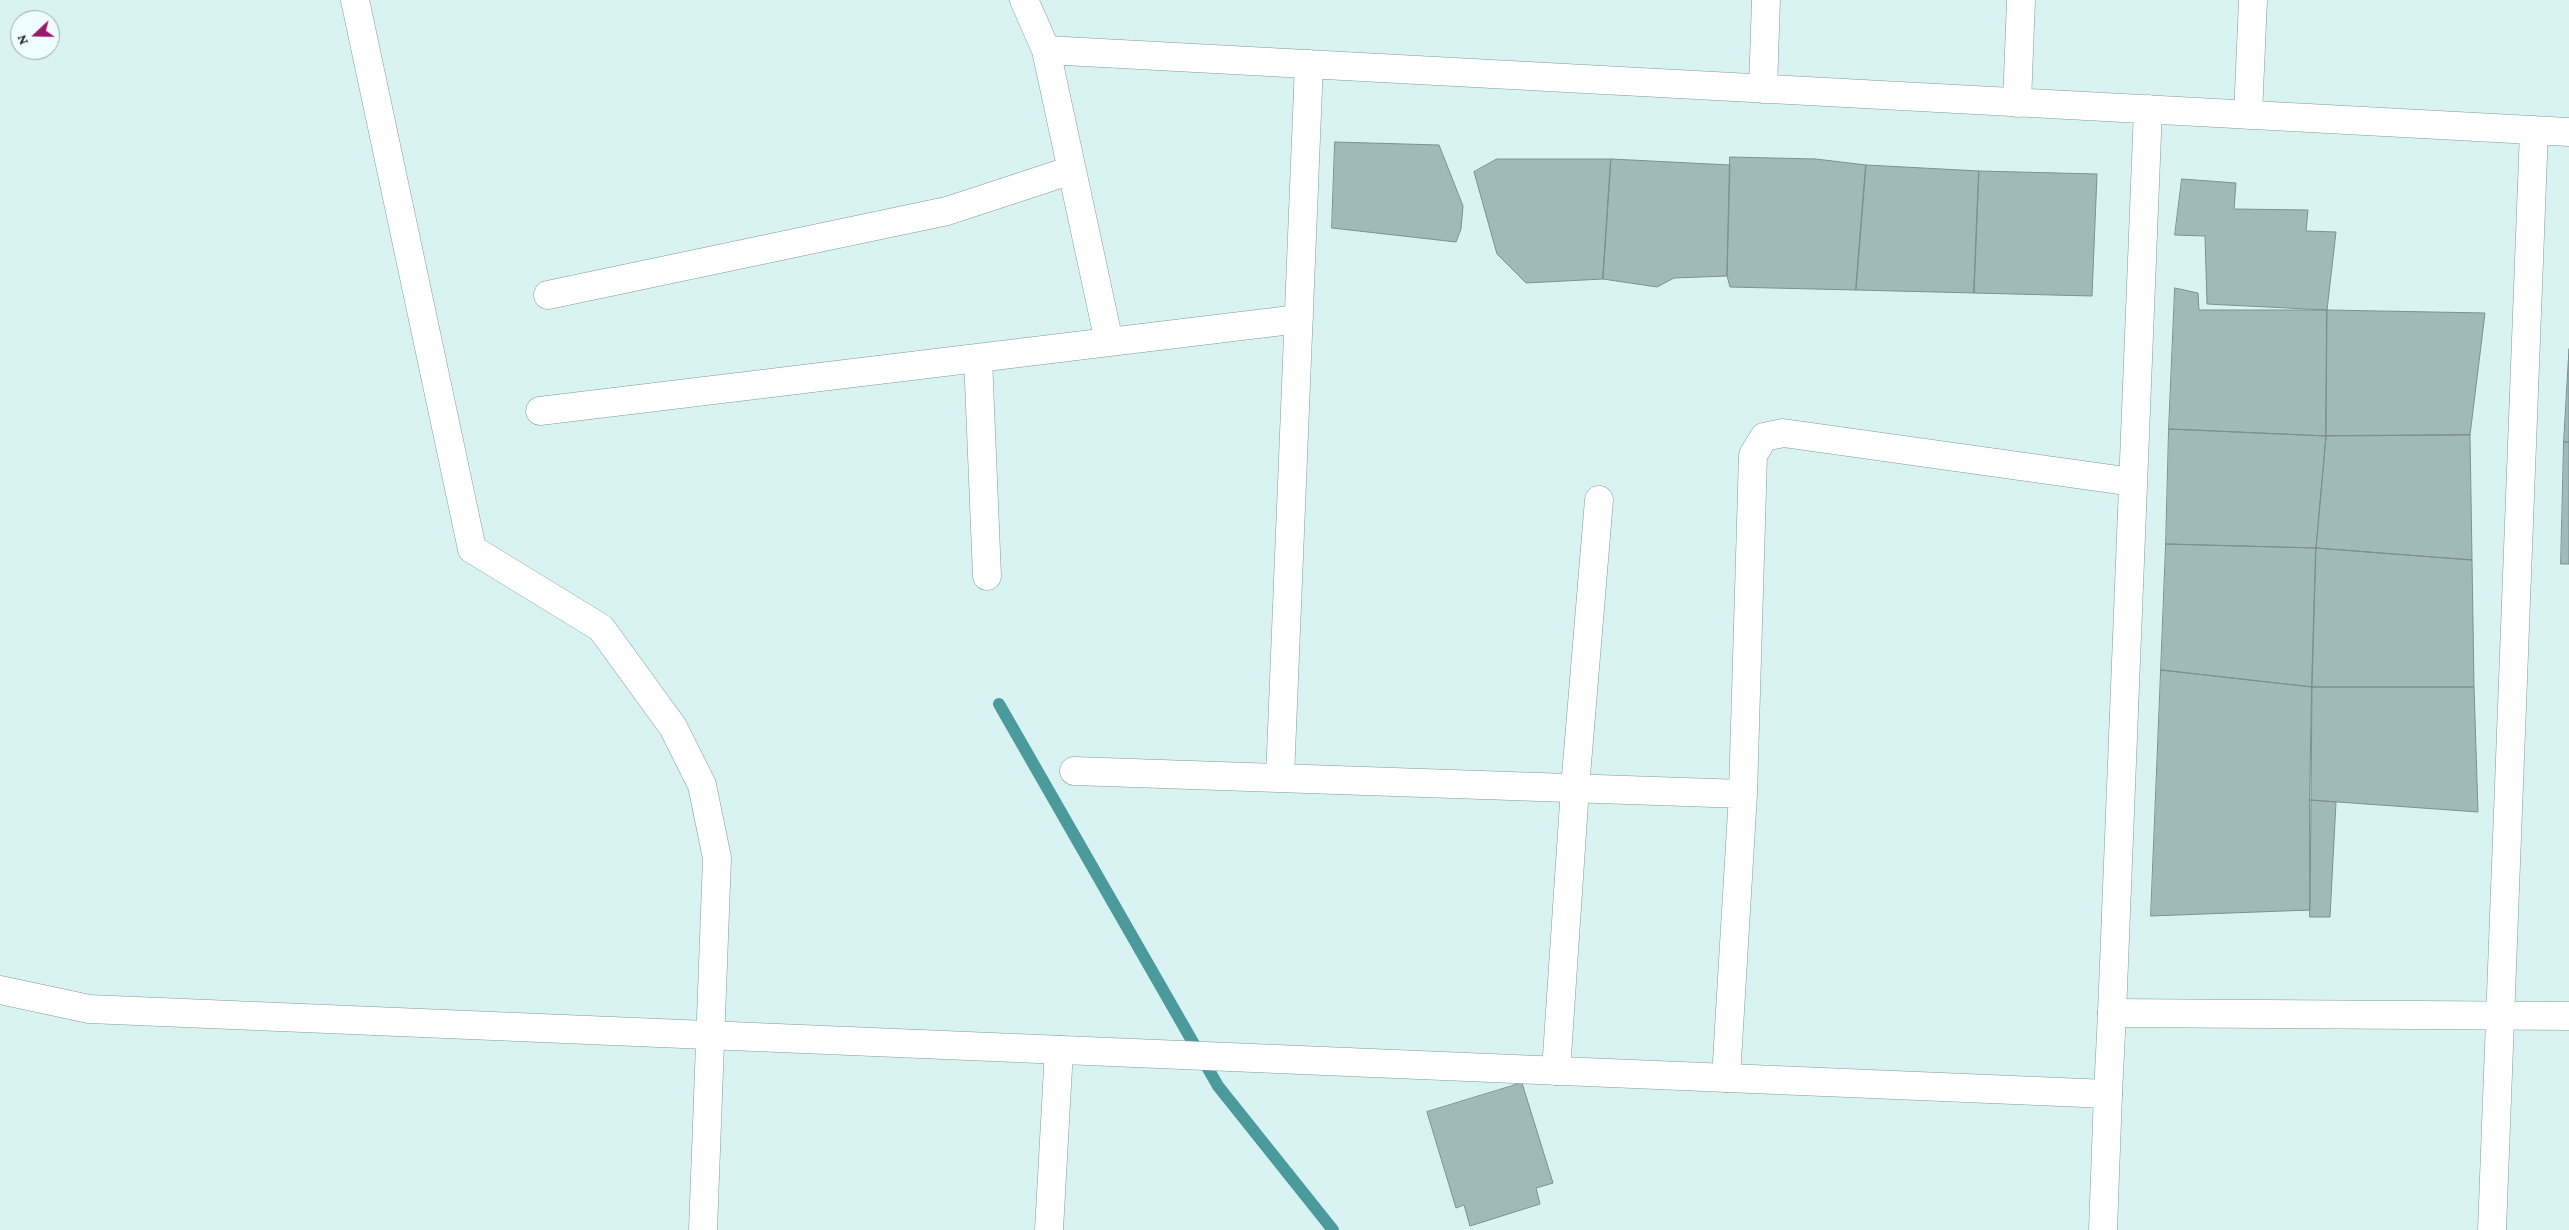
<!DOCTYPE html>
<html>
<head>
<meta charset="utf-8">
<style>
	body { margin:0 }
	#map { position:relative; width:2569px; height:1230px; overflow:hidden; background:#d9f3f3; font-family:"Crimson Pro",serif }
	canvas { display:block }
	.north { position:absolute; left:10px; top:10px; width:50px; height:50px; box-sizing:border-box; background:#eefefe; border:1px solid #9aa7a8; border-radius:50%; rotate:249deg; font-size:14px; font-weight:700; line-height:20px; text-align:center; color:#1c2526 }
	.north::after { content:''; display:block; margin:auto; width:18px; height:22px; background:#9b196d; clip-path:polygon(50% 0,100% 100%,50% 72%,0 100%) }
</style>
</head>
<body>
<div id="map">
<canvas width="2569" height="1230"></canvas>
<div class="north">N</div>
</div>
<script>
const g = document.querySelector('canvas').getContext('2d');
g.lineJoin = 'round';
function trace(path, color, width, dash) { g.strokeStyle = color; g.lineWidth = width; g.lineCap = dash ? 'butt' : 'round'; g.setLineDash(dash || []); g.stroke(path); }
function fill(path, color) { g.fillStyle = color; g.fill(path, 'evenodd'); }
const stream = new Path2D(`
	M 999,704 L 1218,1086 L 1333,1230`);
const building = new Path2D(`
	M 1335,142 L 1439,145 L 1463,206 L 1461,229 L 1456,242 L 1332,228 Z
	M 1730,157 L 1816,159 L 1866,165 L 1856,290 L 1730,287 L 1727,276 Z
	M 1497,159 L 1611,159 L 1603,279 L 1526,283 L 1497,254 L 1474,172 Z
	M 1611,159 L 1730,165 L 1727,276 L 1674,278 L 1657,287 L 1603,279 Z
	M 1866,165 L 1979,171 L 1974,293 L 1856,290 Z
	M 1979,171 L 2097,174 L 2092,296 L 1974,293 Z
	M 2182,179 L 2236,183 L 2234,209 L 2308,210 L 2306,231 L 2336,232 L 2327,310 L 2207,304 L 2205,236 L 2175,235 Z
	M 2175,288 L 2198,293 L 2199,310 L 2327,310 L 2326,436 L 2169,429 Z
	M 2327,310 L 2485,313 L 2470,435 L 2326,436 Z
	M 2569,349 L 2569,442 L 2564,442 Z
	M 2169,429 L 2326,436 L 2316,548 L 2166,544 Z
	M 2470,435 L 2472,560 L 2316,548 L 2326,436 Z
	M 2564,442 L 2569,442 L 2569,564 L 2561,564 Z
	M 2166,544 L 2316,548 L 2312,687 L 2161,670 Z
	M 2316,548 L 2472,560 L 2474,687 L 2312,687 Z
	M 2161,670 L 2312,687 L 2310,910 L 2151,916 Z
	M 2312,687 L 2474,687 L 2478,812 L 2310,800 Z
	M 2310,800 L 2336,802 L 2330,917 L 2310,917 Z
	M 1522,1083 L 1553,1183 L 1536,1188 L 1540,1204 L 1470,1226 L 1464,1205 L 1456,1208 L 1427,1112 Z`);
const minor = new Path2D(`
	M 355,0 L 472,549 L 601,628 L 673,727 L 702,785 L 717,858 L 703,1230
	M 1024,0 L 1046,50 L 1109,342
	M 1046,50 L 2569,132
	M 1763,89 L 1766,0
	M 2017,103 L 2021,0
	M 2248,115 L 2253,0
	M 548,295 L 947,211 L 1072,170
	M 978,358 L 987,576
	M 540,411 L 1299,319
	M 1074,771 L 1743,794
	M 1280,778 L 1309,64
	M 2112,1013 L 2148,109
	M 1556,1071 L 1575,788 L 1599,500
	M 1726,1078 L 1743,794 L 1753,455 L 1764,437 L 1783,433 L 2133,482
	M 1049,1230 L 1059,1050
	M 2103,1230 L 2108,1094
	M 2492,1230 L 2534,130`);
const tertiary = new Path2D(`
	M 0,990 L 89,1009 L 2108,1094 L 2112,1013 L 2569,1016`);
trace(stream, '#4c9b9c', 12);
fill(building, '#a0b9b9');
trace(building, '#799192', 1);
trace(minor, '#819a9a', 29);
trace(tertiary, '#819a9a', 29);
trace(minor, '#fff', 28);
trace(tertiary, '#fff', 28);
</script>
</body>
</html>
